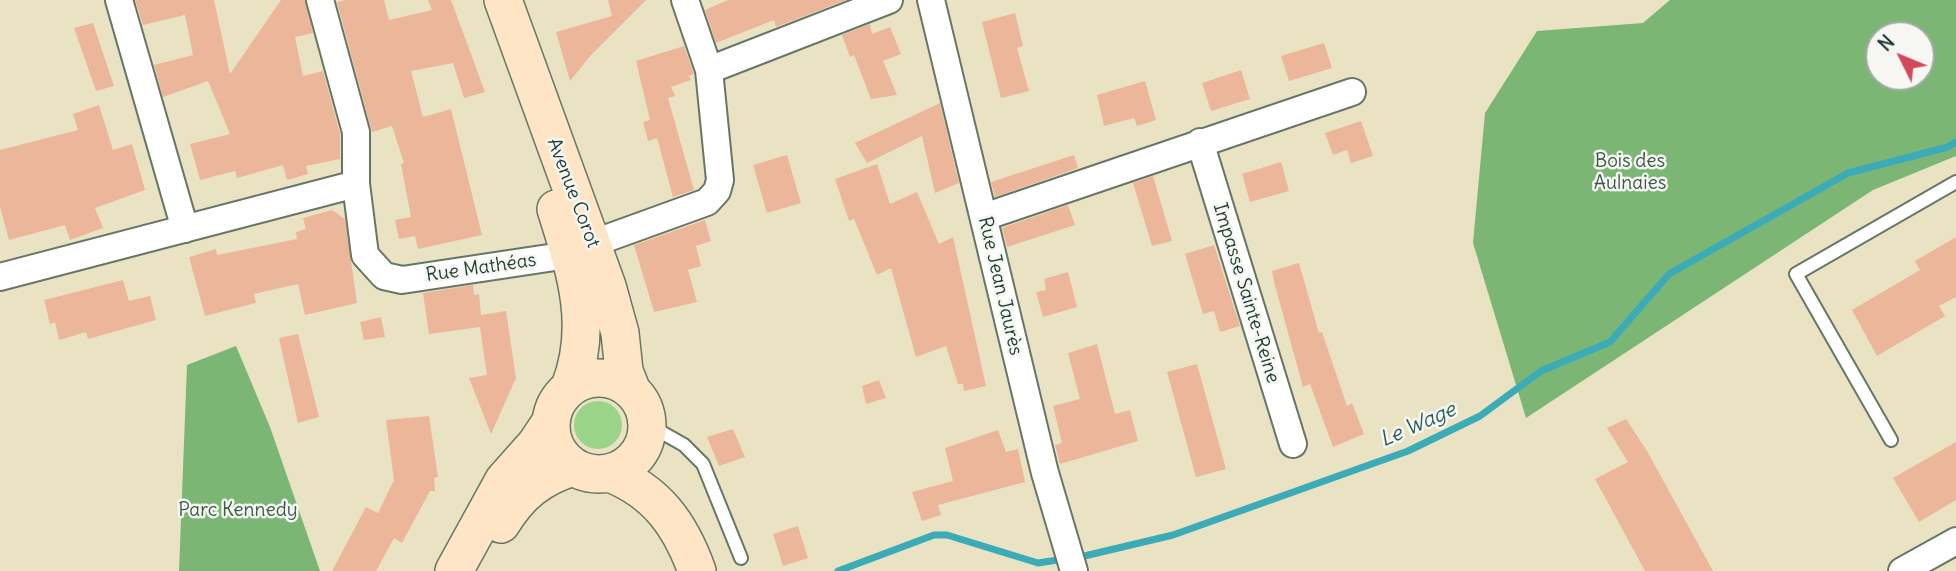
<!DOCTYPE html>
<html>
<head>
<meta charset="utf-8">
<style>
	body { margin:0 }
	#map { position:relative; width:1956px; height:571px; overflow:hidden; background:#eae3c3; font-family:Delius,sans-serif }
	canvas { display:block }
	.north { position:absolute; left:1865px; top:21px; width:70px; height:70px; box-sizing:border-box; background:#f6f6f2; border:2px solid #a0aca6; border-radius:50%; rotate:313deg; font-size:19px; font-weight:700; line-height:28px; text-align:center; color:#1f3d34 }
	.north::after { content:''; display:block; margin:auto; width:24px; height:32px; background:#d1495b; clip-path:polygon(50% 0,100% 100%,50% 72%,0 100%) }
</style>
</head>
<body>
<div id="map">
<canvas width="1956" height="571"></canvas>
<div class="north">N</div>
</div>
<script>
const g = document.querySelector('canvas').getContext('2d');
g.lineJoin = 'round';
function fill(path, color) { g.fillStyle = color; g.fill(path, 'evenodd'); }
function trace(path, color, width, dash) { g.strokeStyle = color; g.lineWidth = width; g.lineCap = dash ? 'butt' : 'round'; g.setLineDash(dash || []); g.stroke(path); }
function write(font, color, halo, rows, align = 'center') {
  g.font = font + ' Delius,sans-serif'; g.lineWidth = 5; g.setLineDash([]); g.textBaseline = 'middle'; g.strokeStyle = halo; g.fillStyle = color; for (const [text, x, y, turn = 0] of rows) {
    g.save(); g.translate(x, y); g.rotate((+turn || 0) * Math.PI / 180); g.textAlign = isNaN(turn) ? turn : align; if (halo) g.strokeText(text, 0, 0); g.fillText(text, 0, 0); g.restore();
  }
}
const green = new Path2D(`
	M574 425a24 24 0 1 1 48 0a24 24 0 1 1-48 0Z`);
const forest = new Path2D(`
	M 1670,0 L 1956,0 L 1956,156 L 1873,190 L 1526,418 L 1473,243 L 1485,113 L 1537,31 L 1643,23 ZM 1921,35 L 1921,77 L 1879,77 L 1879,35 Z
	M 236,346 L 270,427 L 320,571 L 179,571 L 187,365 Z`);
const stream = new Path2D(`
	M 1076,558 L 1173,535 L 1408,451 L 1480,416 L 1541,371 L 1610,342 L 1669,274 L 1848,173 L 1948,147 L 1956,142
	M 838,571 L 934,535 L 947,535 L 1038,563 L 1064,559`);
const building = new Path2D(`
	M 135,0 L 214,0 L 230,74 L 281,0 L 305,0 L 313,33 L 295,37 L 303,76 L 323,71 L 340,134 L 340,159 L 306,166 L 308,174 L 287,180 L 283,165 L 237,178 L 235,171 L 200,180 L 190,144 L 230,134 L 208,81 L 163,97 L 154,65 L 193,55 L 185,15 L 143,25 Z
	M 345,0 L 384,0 L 389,20 L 432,10 L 428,0 L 451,0 L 485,92 L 464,98 L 453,63 L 411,71 L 423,117 L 451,109 L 482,235 L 418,249 L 415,236 L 399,239 L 395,220 L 411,217 L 401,164 L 404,163 L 392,126 L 372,132 L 337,2 Z
	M 608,0 L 646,0 L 592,54 L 570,81 L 556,32 L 612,16 Z
	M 728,0 L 846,0 L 776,27 L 774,20 L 716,43 L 705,10 Z
	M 1015,13 L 1023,46 L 1017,48 L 1029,91 L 1001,98 L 982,22 Z
	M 93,23 L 114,86 L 96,91 L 74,28 Z
	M 870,24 L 872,34 L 890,27 L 901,54 L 883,61 L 897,95 L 871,99 L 854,55 L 850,57 L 842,35 Z
	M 1324,43 L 1332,68 L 1289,81 L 1281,56 Z
	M 684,46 L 694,74 L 689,76 L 691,80 L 671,87 L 675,96 L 668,98 L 694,190 L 673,197 L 657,138 L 648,141 L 643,122 L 650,120 L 636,61 Z
	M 1241,70 L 1250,99 L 1211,111 L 1202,83 Z
	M 1145,81 L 1156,120 L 1137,126 L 1134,118 L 1104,126 L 1097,95 Z
	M 940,103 L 959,183 L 935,193 L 922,136 L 867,163 L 855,143 Z
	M 99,105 L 113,150 L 132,144 L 145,190 L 95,208 L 103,228 L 70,240 L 65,225 L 9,240 L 0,207 L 0,150 L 78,130 L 73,114 Z
	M 1361,121 L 1373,156 L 1351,163 L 1347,150 L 1333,155 L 1325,133 Z
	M 787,155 L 801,203 L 767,213 L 753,165 Z
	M 1074,155 L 1078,168 L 995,197 L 991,182 Z
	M 1281,162 L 1289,191 L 1250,202 L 1242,174 Z
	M 877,164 L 890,204 L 917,192 L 939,244 L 953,237 L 986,386 L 964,391 L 963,384 L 958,384 L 946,346 L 916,357 L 891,268 L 877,275 L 854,219 L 849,221 L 835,179 Z
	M 1153,176 L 1172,241 L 1152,246 L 1133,183 Z
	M 1068,205 L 1075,225 L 1007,247 L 1002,228 Z
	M 332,210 L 345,219 L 357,303 L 305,315 L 298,284 L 254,294 L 256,303 L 205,316 L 189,257 L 216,249 L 217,255 L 297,239 L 296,232 L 306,229 L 303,218 Z
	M 705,220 L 711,241 L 696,246 L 701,266 L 688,270 L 697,302 L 654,312 L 634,245 Z
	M 1956,237 L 1956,297 L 1939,306 L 1945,316 L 1877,356 L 1852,310 L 1920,270 L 1915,261 Z
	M 1214,245 L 1240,326 L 1220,332 L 1214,311 L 1203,314 L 1185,254 Z
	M 1299,263 L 1319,333 L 1322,332 L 1347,406 L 1352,403 L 1364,434 L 1333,447 L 1310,384 L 1303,387 L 1274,282 L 1272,271 Z
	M 1068,272 L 1077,307 L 1043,317 L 1036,292 L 1046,290 L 1044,279 Z
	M 123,280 L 129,301 L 150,296 L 156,320 L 88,339 L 86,332 L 59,340 L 55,322 L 50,324 L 44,300 Z
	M 473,285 L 474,295 L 479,294 L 481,315 L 506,311 L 516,378 L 491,434 L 469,378 L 487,375 L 480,327 L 429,334 L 423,293 Z
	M 381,317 L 385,337 L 364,340 L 360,322 Z
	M 298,334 L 319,417 L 298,423 L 279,338 Z
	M 1097,344 L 1115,414 L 1130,410 L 1138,441 L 1060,464 L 1055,445 L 1062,443 L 1053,406 L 1080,399 L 1068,353 Z
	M 1197,364 L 1226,469 L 1196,477 L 1167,372 Z
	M 879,380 L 886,398 L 866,404 L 862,386 Z
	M 429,416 L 438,477 L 434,478 L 435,491 L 430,491 L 402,543 L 394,538 L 376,571 L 332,571 L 366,507 L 378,513 L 394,480 L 386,420 Z
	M 1626,419 L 1647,451 L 1713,571 L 1645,571 L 1595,479 L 1628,462 L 1607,428 Z
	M 733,429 L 745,457 L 719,466 L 707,437 Z
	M 998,430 L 1006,452 L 1018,449 L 1025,482 L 938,505 L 941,515 L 922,521 L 912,492 L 953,481 L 945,448 Z
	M 1956,442 L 1956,500 L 1919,522 L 1893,478 Z
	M 798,526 L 808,558 L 783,566 L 773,534 Z`);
const lane = new Path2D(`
	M 647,424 L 684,445 L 703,464 L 741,558
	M 1891,440 L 1796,274 L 1956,182`);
const street = new Path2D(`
	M 119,0 L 185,229
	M 320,0 L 356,132 L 356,184 L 365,255 L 384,276 L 402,280 L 555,257 L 707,202 L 717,191 L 720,180 L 709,70 L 889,0
	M 685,0 L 709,70
	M 931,0 L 1045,473 L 1074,571
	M 1200,142 L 1293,444
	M 984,217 L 1352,92
	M 0,277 L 356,184
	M 1902,571 L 1956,541`);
const secondary = new Path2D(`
	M 503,0 L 607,286 L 620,333 L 624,371 L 631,389
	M 556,209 C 575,270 594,325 570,387
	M551 426a48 48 0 1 1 96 0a48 48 0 1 1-96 0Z
	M 610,473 C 657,492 680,524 697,571
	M 501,524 C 519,494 540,477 573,467
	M 454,571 L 504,480 L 536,444 L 550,423`);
const parkNames = [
	["Bois des",1630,162],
	["Aulnaies",1630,184],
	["Parc Kennedy",238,511]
];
const streetNames = [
	["Avenue Corot",573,193,69],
	["Rue Mathéas",481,268,-8],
	["Rue Jean Jaurès",1000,286,77],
	["Impasse Sainte-Reine",1246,293,73]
];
const waterNames = [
	["Le Wage",1418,425,-24]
];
fill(green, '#9ad488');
fill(forest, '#7bb674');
trace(stream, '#3babb8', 7);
fill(building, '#ecb69b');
trace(lane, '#676', 16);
trace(street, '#676', 30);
trace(secondary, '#676', 40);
trace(lane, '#fff', 12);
trace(street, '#fff', 26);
trace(secondary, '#fde5c5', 37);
write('19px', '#385b45', '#f6f6f2', parkNames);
write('19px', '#1f3d34', '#f6f6f2', streetNames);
write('italic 21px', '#275e5c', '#f6f6f2', waterNames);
</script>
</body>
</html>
